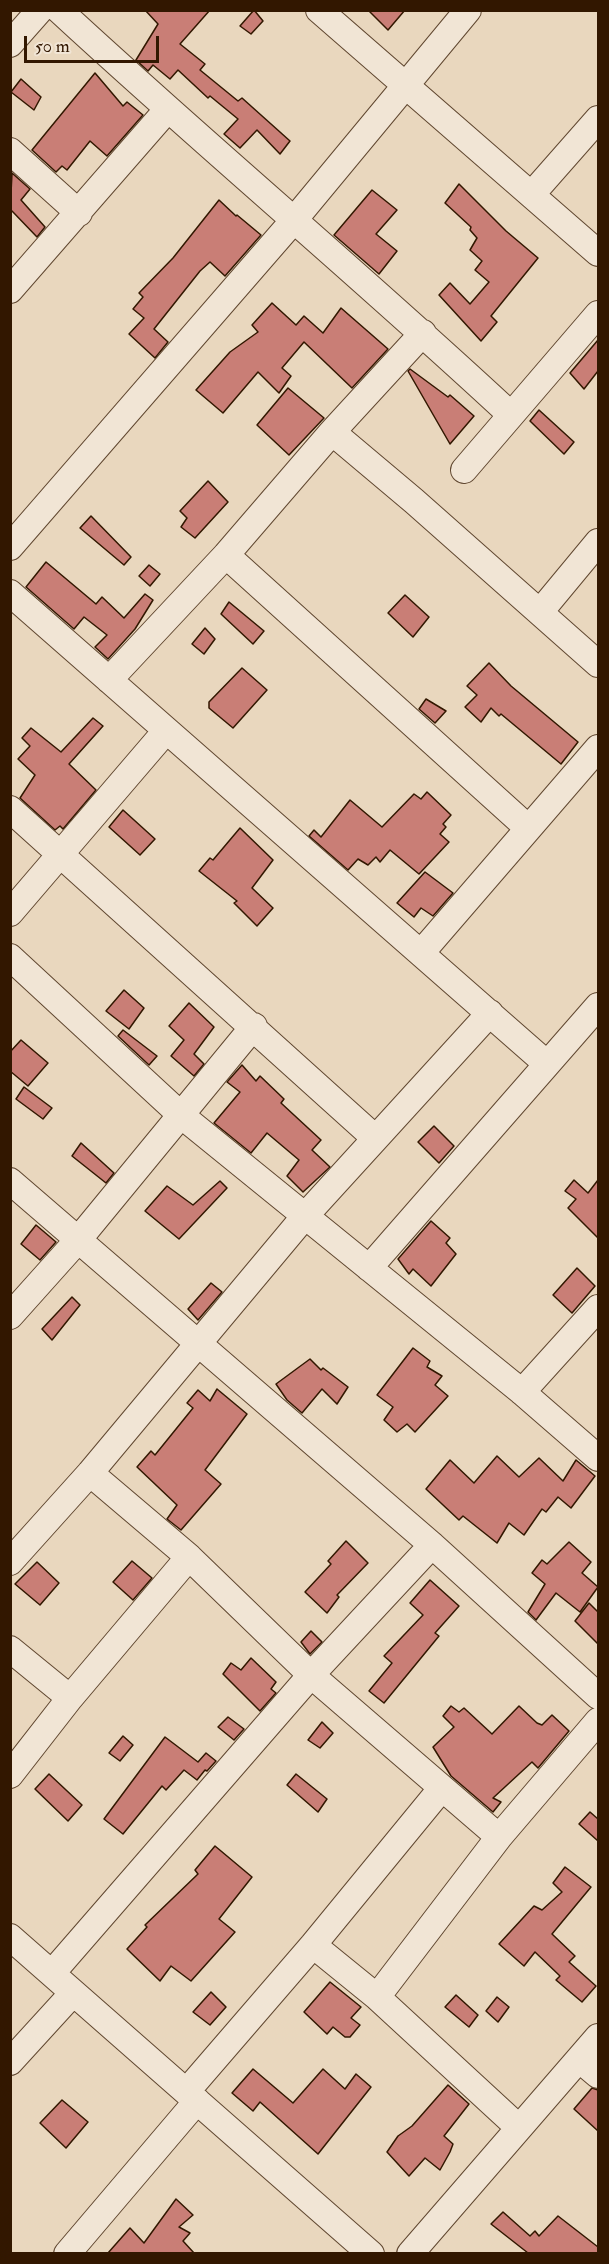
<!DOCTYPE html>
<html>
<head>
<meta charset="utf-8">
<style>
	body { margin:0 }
	#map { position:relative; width:609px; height:2264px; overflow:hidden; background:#e9d7be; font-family:"IM FELL Double Pica",serif }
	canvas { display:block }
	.frame { position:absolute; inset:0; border:12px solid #321700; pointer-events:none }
	.scale { position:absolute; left:24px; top:36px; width:135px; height:27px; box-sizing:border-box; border:3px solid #321700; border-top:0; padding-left:8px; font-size:18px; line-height:21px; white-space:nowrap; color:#321700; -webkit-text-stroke:4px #f1e5d5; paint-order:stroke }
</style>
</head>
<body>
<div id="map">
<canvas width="609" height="2264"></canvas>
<div class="frame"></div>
<div class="scale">50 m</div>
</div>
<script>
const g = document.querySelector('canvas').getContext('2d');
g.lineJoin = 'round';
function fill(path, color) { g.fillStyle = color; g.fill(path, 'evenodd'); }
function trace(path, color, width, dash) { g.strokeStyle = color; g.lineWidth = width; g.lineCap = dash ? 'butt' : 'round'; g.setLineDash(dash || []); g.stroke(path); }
const building = new Path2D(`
	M 145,10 L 210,10 L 180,44 L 205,64 L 200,70 L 238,101 L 242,98 L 290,141 L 280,154 L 257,130 L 240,148 L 224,134 L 238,119 L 210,96 L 208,98 L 178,70 L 170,79 L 153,65 L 148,71 L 136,60 L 158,24 Z
	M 254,10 L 263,21 L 251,34 L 240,26 Z
	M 368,10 L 405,10 L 388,30 Z
	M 95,73 L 123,106 L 127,102 L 143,115 L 107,156 L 90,141 L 67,170 L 62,166 L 56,172 L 32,150 Z
	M 21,79 L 41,97 L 34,110 L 11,92 Z
	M 12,173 L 30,189 L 21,200 L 45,227 L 37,237 L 12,211 L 10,213 Z
	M 459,184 L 506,231 L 538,258 L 491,316 L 497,322 L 481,341 L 439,295 L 450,283 L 470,304 L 489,282 L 475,270 L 482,261 L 470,250 L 477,238 L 470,230 L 471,227 L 445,203 Z
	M 372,190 L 397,210 L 376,234 L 397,251 L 379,274 L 334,235 Z
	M 219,200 L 236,216 L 237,215 L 261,235 L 225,276 L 210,262 L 200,271 L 154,329 L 168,342 L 155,358 L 129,334 L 144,318 L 133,309 L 143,297 L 139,293 L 173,258 Z
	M 272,303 L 296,325 L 304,316 L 323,333 L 341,308 L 388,349 L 352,388 L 304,342 L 282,368 L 291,376 L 279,393 L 258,372 L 223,413 L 196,390 L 230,352 L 258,332 L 252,325 Z
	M 598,340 L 598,371 L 584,389 L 570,373 Z
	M 410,369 L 448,397 L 450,395 L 474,416 L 450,444 L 408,371 Z
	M 288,388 L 324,418 L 289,455 L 257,425 Z
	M 539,410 L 574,442 L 564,454 L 530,421 Z
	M 208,481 L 228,502 L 195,538 L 181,527 L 187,518 L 180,511 Z
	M 91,516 L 131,557 L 124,565 L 80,528 Z
	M 46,562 L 96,604 L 102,597 L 124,618 L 145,594 L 153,600 L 135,629 L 108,659 L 95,647 L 107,635 L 84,617 L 74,629 L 26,587 Z
	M 149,565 L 160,574 L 150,586 L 139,576 Z
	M 405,595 L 429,617 L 413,637 L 388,613 Z
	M 229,602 L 264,631 L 253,644 L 221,614 Z
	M 205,628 L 215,639 L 204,654 L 192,644 Z
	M 489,663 L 511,686 L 578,742 L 561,764 L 501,714 L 499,716 L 491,708 L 481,722 L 465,707 L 477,695 L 467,686 Z
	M 242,668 L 267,690 L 233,728 L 209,708 L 209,702 Z
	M 426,699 L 446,711 L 435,723 L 419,709 Z
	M 93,718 L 103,726 L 69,764 L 96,790 L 63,829 L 60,826 L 55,830 L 20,798 L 35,775 L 18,759 L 30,746 L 22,738 L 31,728 L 61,752 Z
	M 427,792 L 451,815 L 443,824 L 446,827 L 440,834 L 449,842 L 419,874 L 390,850 L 380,862 L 376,857 L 368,865 L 358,859 L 348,870 L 309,836 L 314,830 L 321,837 L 350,800 L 382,827 L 414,794 L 421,799 Z
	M 123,810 L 155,839 L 140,855 L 109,827 Z
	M 240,828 L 273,860 L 252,888 L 273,908 L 257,926 L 234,903 L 237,901 L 199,871 L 210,858 L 213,860 Z
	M 425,872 L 453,893 L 433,916 L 421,908 L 414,917 L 397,903 Z
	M 124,990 L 144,1008 L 129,1029 L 106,1011 Z
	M 189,1003 L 214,1027 L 194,1054 L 204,1064 L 194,1076 L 171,1056 L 184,1040 L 169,1026 Z
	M 123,1030 L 157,1056 L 149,1065 L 118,1036 Z
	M 21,1040 L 48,1063 L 28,1086 L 10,1071 L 10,1052 Z
	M 242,1065 L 256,1081 L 260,1076 L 284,1099 L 281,1103 L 321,1140 L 312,1150 L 330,1167 L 303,1192 L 287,1176 L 299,1160 L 267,1133 L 251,1153 L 214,1123 L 240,1092 L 227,1082 Z
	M 24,1087 L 52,1108 L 43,1119 L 16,1099 Z
	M 434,1126 L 454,1146 L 439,1163 L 418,1142 Z
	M 81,1143 L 114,1173 L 106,1183 L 72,1156 Z
	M 574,1180 L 588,1193 L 598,1180 L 598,1238 L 568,1208 L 576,1199 L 565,1191 Z
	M 220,1181 L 227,1188 L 179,1239 L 145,1211 L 167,1186 L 193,1205 Z
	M 431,1221 L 450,1238 L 446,1243 L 456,1254 L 431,1286 L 413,1269 L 409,1274 L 398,1259 Z
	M 36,1225 L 56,1242 L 40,1260 L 21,1244 Z
	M 577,1268 L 595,1286 L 572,1313 L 553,1295 Z
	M 211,1283 L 222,1292 L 198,1320 L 188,1309 Z
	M 72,1297 L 80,1305 L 52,1340 L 42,1329 Z
	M 413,1348 L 430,1361 L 427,1367 L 442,1376 L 435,1385 L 448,1396 L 415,1432 L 407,1424 L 397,1432 L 384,1420 L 393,1407 L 377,1395 Z
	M 310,1359 L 321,1370 L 323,1368 L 348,1387 L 337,1404 L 322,1389 L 302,1413 L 287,1400 L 276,1384 Z
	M 217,1389 L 247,1414 L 205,1470 L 221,1484 L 181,1530 L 167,1519 L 177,1505 L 137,1467 L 151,1451 L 155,1455 L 193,1408 L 187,1403 L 198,1390 L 210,1401 Z
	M 497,1456 L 519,1477 L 539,1458 L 563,1481 L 576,1460 L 595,1476 L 571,1508 L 558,1497 L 546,1512 L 542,1509 L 524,1535 L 509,1523 L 497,1543 L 463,1516 L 459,1520 L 426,1489 L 450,1460 L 474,1483 Z
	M 346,1541 L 368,1563 L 337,1595 L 339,1597 L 327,1613 L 305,1592 L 331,1564 L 328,1561 Z
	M 569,1542 L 591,1562 L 582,1573 L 598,1587 L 580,1612 L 556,1593 L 536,1620 L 528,1612 L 545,1584 L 532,1573 L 542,1560 L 547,1564 Z
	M 132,1561 L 152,1578 L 133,1600 L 113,1582 Z
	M 37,1562 L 59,1583 L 40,1605 L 15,1584 Z
	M 430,1580 L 459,1606 L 435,1633 L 439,1636 L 384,1703 L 369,1691 L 392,1663 L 384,1656 L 423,1615 L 410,1603 Z
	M 589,1603 L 598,1612 L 598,1644 L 575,1621 Z
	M 311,1631 L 322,1642 L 310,1654 L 301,1642 Z
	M 251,1658 L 276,1682 L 271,1689 L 276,1693 L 260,1711 L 223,1674 L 231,1663 L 241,1670 Z
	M 451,1706 L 459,1712 L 464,1708 L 492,1734 L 519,1706 L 537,1723 L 542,1725 L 552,1715 L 569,1731 L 538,1768 L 532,1762 L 493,1798 L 501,1802 L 493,1812 L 451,1776 L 433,1747 L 454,1727 L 443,1716 Z
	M 228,1717 L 244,1729 L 234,1740 L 218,1727 Z
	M 322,1722 L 333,1733 L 320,1748 L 308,1740 Z
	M 123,1736 L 133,1745 L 120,1761 L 109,1753 Z
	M 165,1737 L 198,1762 L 206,1753 L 216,1761 L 207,1771 L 205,1770 L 197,1780 L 184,1770 L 166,1790 L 162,1786 L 123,1834 L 104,1819 Z
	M 49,1774 L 82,1805 L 68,1821 L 35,1789 Z
	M 296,1774 L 327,1799 L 318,1812 L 287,1785 Z
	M 590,1812 L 598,1819 L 598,1841 L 579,1824 Z
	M 215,1846 L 252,1877 L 219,1919 L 235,1932 L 191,1981 L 171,1966 L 160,1981 L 127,1949 L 147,1927 L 145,1925 L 198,1874 L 195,1870 Z
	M 565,1867 L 591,1887 L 552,1934 L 575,1956 L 569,1962 L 596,1986 L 582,2002 L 556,1980 L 560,1976 L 535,1952 L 524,1966 L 499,1944 L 534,1906 L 542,1910 L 562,1892 L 553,1883 Z
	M 330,1982 L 361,2007 L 351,2018 L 360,2025 L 350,2037 L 345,2037 L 333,2027 L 327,2034 L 304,2012 Z
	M 211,1992 L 226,2007 L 210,2025 L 193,2012 Z
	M 456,1995 L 478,2015 L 469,2027 L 445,2007 Z
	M 497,1997 L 509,2007 L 498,2022 L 486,2011 Z
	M 253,2069 L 293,2103 L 323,2069 L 345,2089 L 356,2074 L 371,2087 L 318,2154 L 260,2102 L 253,2111 L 232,2093 Z
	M 448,2085 L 469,2104 L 444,2136 L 453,2144 L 450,2152 L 440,2170 L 425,2158 L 409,2176 L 387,2152 L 398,2136 L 412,2126 Z
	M 592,2088 L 598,2090 L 598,2131 L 574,2109 Z
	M 62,2100 L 88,2122 L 66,2148 L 40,2123 Z
	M 176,2199 L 193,2215 L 179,2227 L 190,2233 L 183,2241 L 194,2253 L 108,2253 L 130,2228 L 144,2243 Z
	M 503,2212 L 530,2236 L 535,2231 L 539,2236 L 558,2216 L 598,2247 L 598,2253 L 528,2253 L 491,2224 Z`);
const minor = new Path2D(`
	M 59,10 C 207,147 363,277 511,415
	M 319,10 L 598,253
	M 10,44 L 40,10
	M 10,151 L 79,213
	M 532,194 L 598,119
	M 10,290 L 167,110
	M 332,432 L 414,501 L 598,664
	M 464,470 L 598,314
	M 10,547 L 294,220 L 468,10
	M 226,555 L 528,828
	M 10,593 L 547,1064
	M 540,612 L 598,542
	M 109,680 L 226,555 L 332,432 L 423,333
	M 10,809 L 375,1138
	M 10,913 L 165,732
	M 421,953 L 598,748
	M 10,957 L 182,1116 L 522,1392 L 598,1458
	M 10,1181 L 432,1545 L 598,1696
	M 369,1268 L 598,1006
	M 10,1316 L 78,1240 L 254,1026
	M 522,1392 L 598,1308
	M 90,1473 L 189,1557 L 311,1675 L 499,1837
	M 10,1562 L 90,1473 L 304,1217 L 490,1013
	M 10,1649 L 70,1698
	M 10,1775 L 70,1698 L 189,1557
	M 10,1937 L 371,2254
	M 313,1945 L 377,1997 L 518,2127
	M 52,1973 L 311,1675 L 432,1545
	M 377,1997 L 499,1837 L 598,1721
	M 579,2059 L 598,2075
	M 10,2062 L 73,1993
	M 187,2091 L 313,1945 L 441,1789
	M 67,2254 L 197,2101
	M 410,2254 L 598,2037`);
fill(building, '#c97e76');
trace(building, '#321700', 1.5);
trace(minor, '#604730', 28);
trace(minor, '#f1e5d5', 26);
</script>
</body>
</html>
